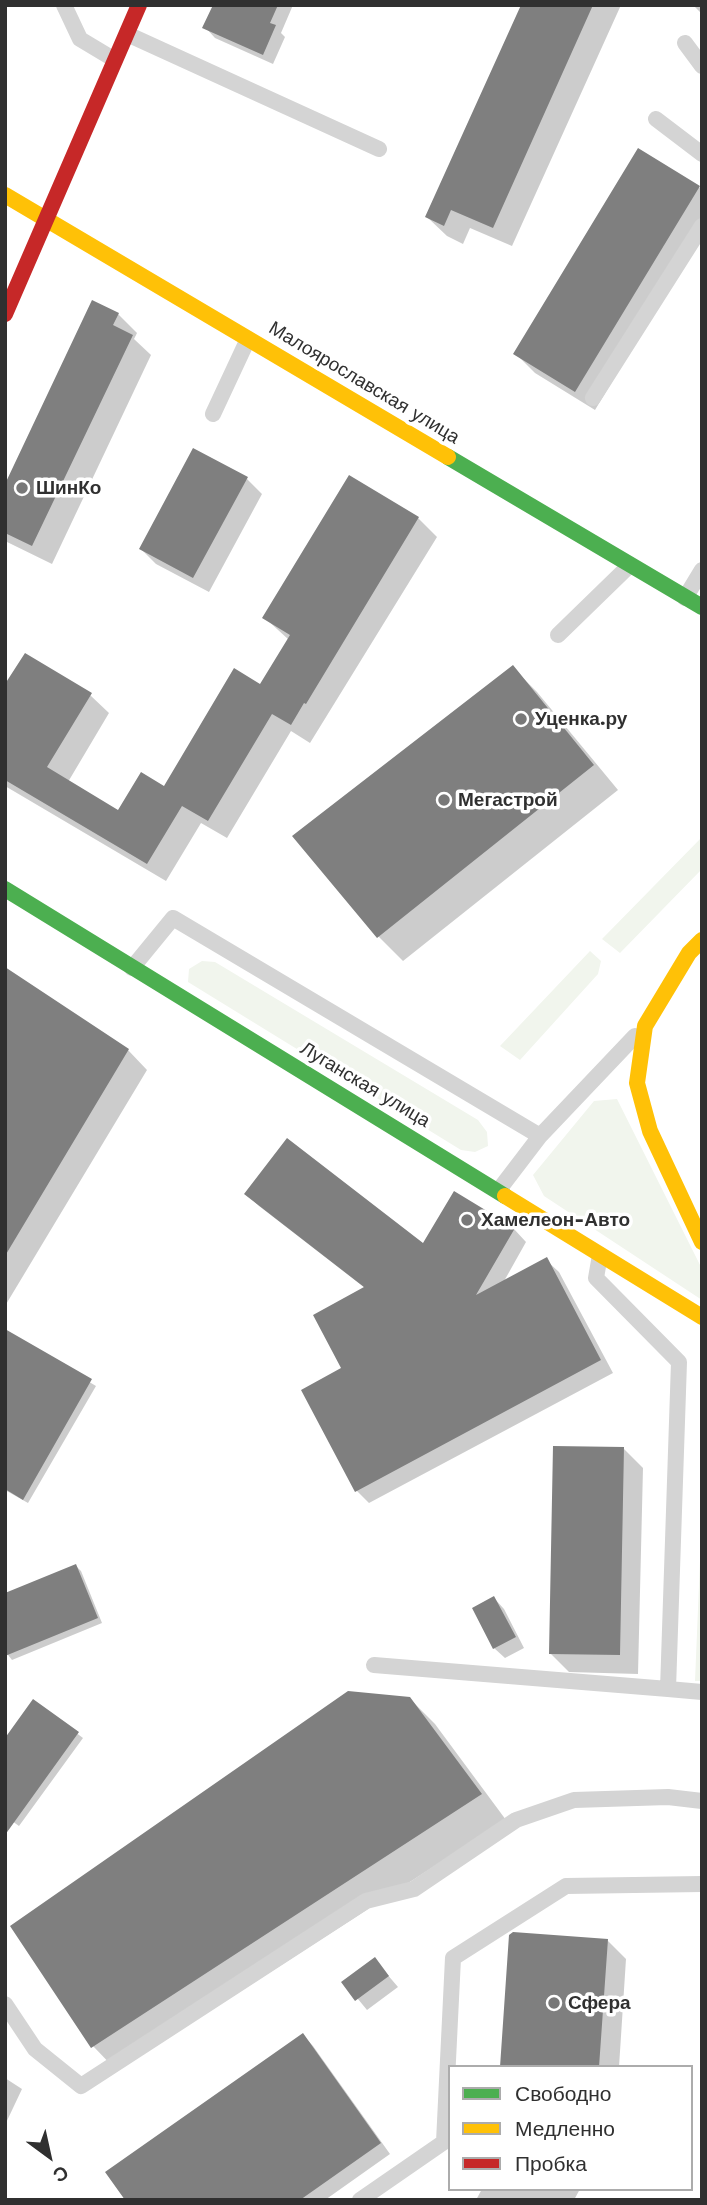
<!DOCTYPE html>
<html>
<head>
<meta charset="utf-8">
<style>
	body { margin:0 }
	#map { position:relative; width:707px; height:2205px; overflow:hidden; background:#fff; font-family:"Work Sans",sans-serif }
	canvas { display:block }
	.frame { position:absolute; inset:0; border:7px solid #303030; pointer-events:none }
	.legend { position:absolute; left:448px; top:2065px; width:245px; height:126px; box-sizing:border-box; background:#fff; border:2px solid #acacac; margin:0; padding:9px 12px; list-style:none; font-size:21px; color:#303030 }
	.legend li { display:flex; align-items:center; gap:14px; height:35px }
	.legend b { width:35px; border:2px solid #acacac }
	.north { position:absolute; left:14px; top:2121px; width:70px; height:70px; -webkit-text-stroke:5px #fff; paint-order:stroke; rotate:147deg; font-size:19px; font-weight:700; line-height:28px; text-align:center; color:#303030 }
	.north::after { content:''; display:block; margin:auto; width:24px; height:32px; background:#303030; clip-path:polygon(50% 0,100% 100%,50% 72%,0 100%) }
</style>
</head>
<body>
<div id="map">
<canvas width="707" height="2205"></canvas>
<div class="frame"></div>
<ul class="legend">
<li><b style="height:9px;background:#4caf50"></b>Свободно</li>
<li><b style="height:9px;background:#ffc107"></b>Медленно</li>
<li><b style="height:9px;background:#c62828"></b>Пробка</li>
</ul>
<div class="north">С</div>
</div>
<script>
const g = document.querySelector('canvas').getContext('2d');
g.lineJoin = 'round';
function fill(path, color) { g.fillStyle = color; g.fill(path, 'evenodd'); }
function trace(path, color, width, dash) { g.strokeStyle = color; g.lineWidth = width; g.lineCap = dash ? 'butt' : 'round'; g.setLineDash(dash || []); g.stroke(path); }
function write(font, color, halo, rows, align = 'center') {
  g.font = font + ' "Work Sans",sans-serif'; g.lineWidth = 7; g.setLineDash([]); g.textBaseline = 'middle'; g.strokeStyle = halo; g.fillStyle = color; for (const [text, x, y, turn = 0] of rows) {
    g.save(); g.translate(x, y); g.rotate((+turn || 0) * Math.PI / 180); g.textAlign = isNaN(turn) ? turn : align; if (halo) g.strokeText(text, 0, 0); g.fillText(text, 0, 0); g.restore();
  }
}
const green = new Path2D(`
	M 702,837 L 702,869 L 620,953 L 602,939 Z
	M 590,951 L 601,961 L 598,974 L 520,1060 L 500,1046 Z
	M 202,961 L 215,962 L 478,1120 L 487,1132 L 488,1146 L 475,1152 L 461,1150 L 188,982 L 189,969 Z
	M 617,1099 L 702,1269 L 702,1300 L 544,1196 L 533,1175 L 594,1101 Z
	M 702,1512 L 702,1681 L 695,1681 Z`);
const shadow = new Path2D(`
	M 222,5 L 293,5 L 281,33 L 285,37 L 273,64 L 215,38 L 205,27 Z
	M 523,5 L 621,5 L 512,246 L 470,228 L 463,244 L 447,236 L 427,217 Z
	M 693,5 L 702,5 L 702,14 Z
	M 699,187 L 702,190 L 702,233 L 595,410 L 535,373 L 516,354 Z
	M 118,314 L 137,333 L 134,339 L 151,355 L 52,564 L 5,541 L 5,488 Z
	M 247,479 L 262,494 L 209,592 L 156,564 L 141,549 Z
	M 418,518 L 437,537 L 310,743 L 291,731 L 227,838 L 201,823 L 166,881 L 5,786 L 5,688 L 90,695 L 109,713 L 68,782 L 119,812 L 165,788 L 261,686 L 289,640 L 265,618 Z
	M 513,668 L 537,692 L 618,790 L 403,961 L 378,936 Z
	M 5,969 L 128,1050 L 147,1070 L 5,1306 Z
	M 246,1194 L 423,1245 L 514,1229 L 526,1242 L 503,1283 L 546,1260 L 559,1272 L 613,1373 L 369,1503 L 357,1491 L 344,1368 L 365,1288 L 259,1206 Z
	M 11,1335 L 96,1386 L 28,1503 L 5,1490 L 5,1344 Z
	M 624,1449 L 643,1468 L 638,1674 L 569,1672 L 550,1653 Z
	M 76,1566 L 81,1571 L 102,1623 L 12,1660 L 5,1651 Z
	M 494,1598 L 504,1609 L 524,1648 L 505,1658 L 494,1648 Z
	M 410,1699 L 435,1724 L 506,1820 L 117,2071 L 93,2046 Z
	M 34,1701 L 83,1738 L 19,1826 L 5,1816 Z
	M 607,1940 L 626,1959 L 619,2067 L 501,2067 Z
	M 375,1960 L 398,1987 L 367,2010 L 344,1982 Z
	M 303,2035 L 313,2046 L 390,2154 L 325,2200 L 127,2200 Z
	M 5,2078 L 22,2089 L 5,2125 Z
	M 482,2189 L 580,2189 L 574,2200 L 476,2200 Z`);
const building = new Path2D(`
	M 213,5 L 278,5 L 270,23 L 276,25 L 263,55 L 202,28 Z
	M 521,5 L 593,5 L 493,228 L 451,210 L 444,226 L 425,217 Z
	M 638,148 L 700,186 L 575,392 L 513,354 Z
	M 92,300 L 119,313 L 113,325 L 133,335 L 32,546 L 5,533 L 5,484 Z
	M 193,448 L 248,477 L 193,578 L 139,549 Z
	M 349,475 L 419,517 L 306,704 L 304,703 L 291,725 L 272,714 L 208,821 L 182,806 L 147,864 L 5,780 L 5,684 L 25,653 L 92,693 L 47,767 L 118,810 L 141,772 L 164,786 L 234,668 L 260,684 L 290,635 L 262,618 Z
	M 513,665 L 594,765 L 377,938 L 292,836 Z
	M 5,967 L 129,1049 L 5,1256 Z
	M 287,1138 L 423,1243 L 454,1191 L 515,1228 L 476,1295 L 547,1257 L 601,1360 L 355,1492 L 301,1390 L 341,1368 L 313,1315 L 364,1287 L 244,1194 Z
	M 5,1329 L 92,1379 L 23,1500 L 5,1489 Z
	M 553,1446 L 624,1447 L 620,1655 L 549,1654 Z
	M 76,1564 L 98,1618 L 5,1656 L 5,1593 Z
	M 494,1596 L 516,1637 L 493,1649 L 472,1608 Z
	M 348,1691 L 410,1697 L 482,1794 L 91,2048 L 10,1926 Z
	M 33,1699 L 79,1732 L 5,1835 L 5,1738 Z
	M 513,1932 L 608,1939 L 599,2067 L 500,2067 L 509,1935 Z
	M 375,1957 L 389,1976 L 355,2001 L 341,1982 Z
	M 303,2033 L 381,2143 L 300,2200 L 125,2200 L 105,2172 Z`);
const lane = new Path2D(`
	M 64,5 L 80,39 L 115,60
	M 127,34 L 379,149
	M 685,43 L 702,66
	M 656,119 L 702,154
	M 593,398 L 702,226
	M 213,414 L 248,339
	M 685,598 L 702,570
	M 558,635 L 630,565
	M 132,968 L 173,918 L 540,1136
	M 498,1191 L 540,1136 L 635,1036
	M 600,1255 L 596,1278 L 679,1362 L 668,1689 L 702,1692
	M 374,1665 L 668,1689
	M 5,2004 L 35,2049 L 81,2086 L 366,1901 L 414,1889 L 516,1820 L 574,1800 L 668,1797 L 702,1801
	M 360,2200 L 444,2142 L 453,1958 L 566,1886 L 702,1884`);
const fast = new Path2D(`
	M 448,457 L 702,607
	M 5,889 L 505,1196`);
const slow = new Path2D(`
	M 5,195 L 448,457
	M 702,940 L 689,953 L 645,1026 L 637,1083 L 650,1131 L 702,1242
	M 505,1196 L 702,1317`);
const jam = new Path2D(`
	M 5,314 L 139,5`);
const markers = [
	[22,488,7,"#787878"],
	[521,719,7,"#787878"],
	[444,800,7,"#787878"],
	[467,1220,7,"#787878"],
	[554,2003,7,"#787878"]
];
const streetNames = [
	["Малоярославская улица",364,383,31],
	["Луганская улица",365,1085,31]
];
const poiNames = [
	["ШинКо",36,488],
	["Уценка.ру",535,719],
	["Мегастрой",458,800],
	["Хамелеон-Авто",481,1220],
	["Сфера",568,2003]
];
fill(green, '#f1f5ed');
fill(shadow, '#0003');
fill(building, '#7f7f7f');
trace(lane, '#d4d4d4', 16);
trace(fast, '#4caf50', 16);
trace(slow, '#ffc107', 16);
trace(jam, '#c62828', 16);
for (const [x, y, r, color] of markers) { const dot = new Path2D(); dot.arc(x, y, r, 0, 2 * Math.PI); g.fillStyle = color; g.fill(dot); trace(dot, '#fff', 2.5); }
write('19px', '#303030', '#fff', streetNames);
write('bold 19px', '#303030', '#fff', poiNames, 'left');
</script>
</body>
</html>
